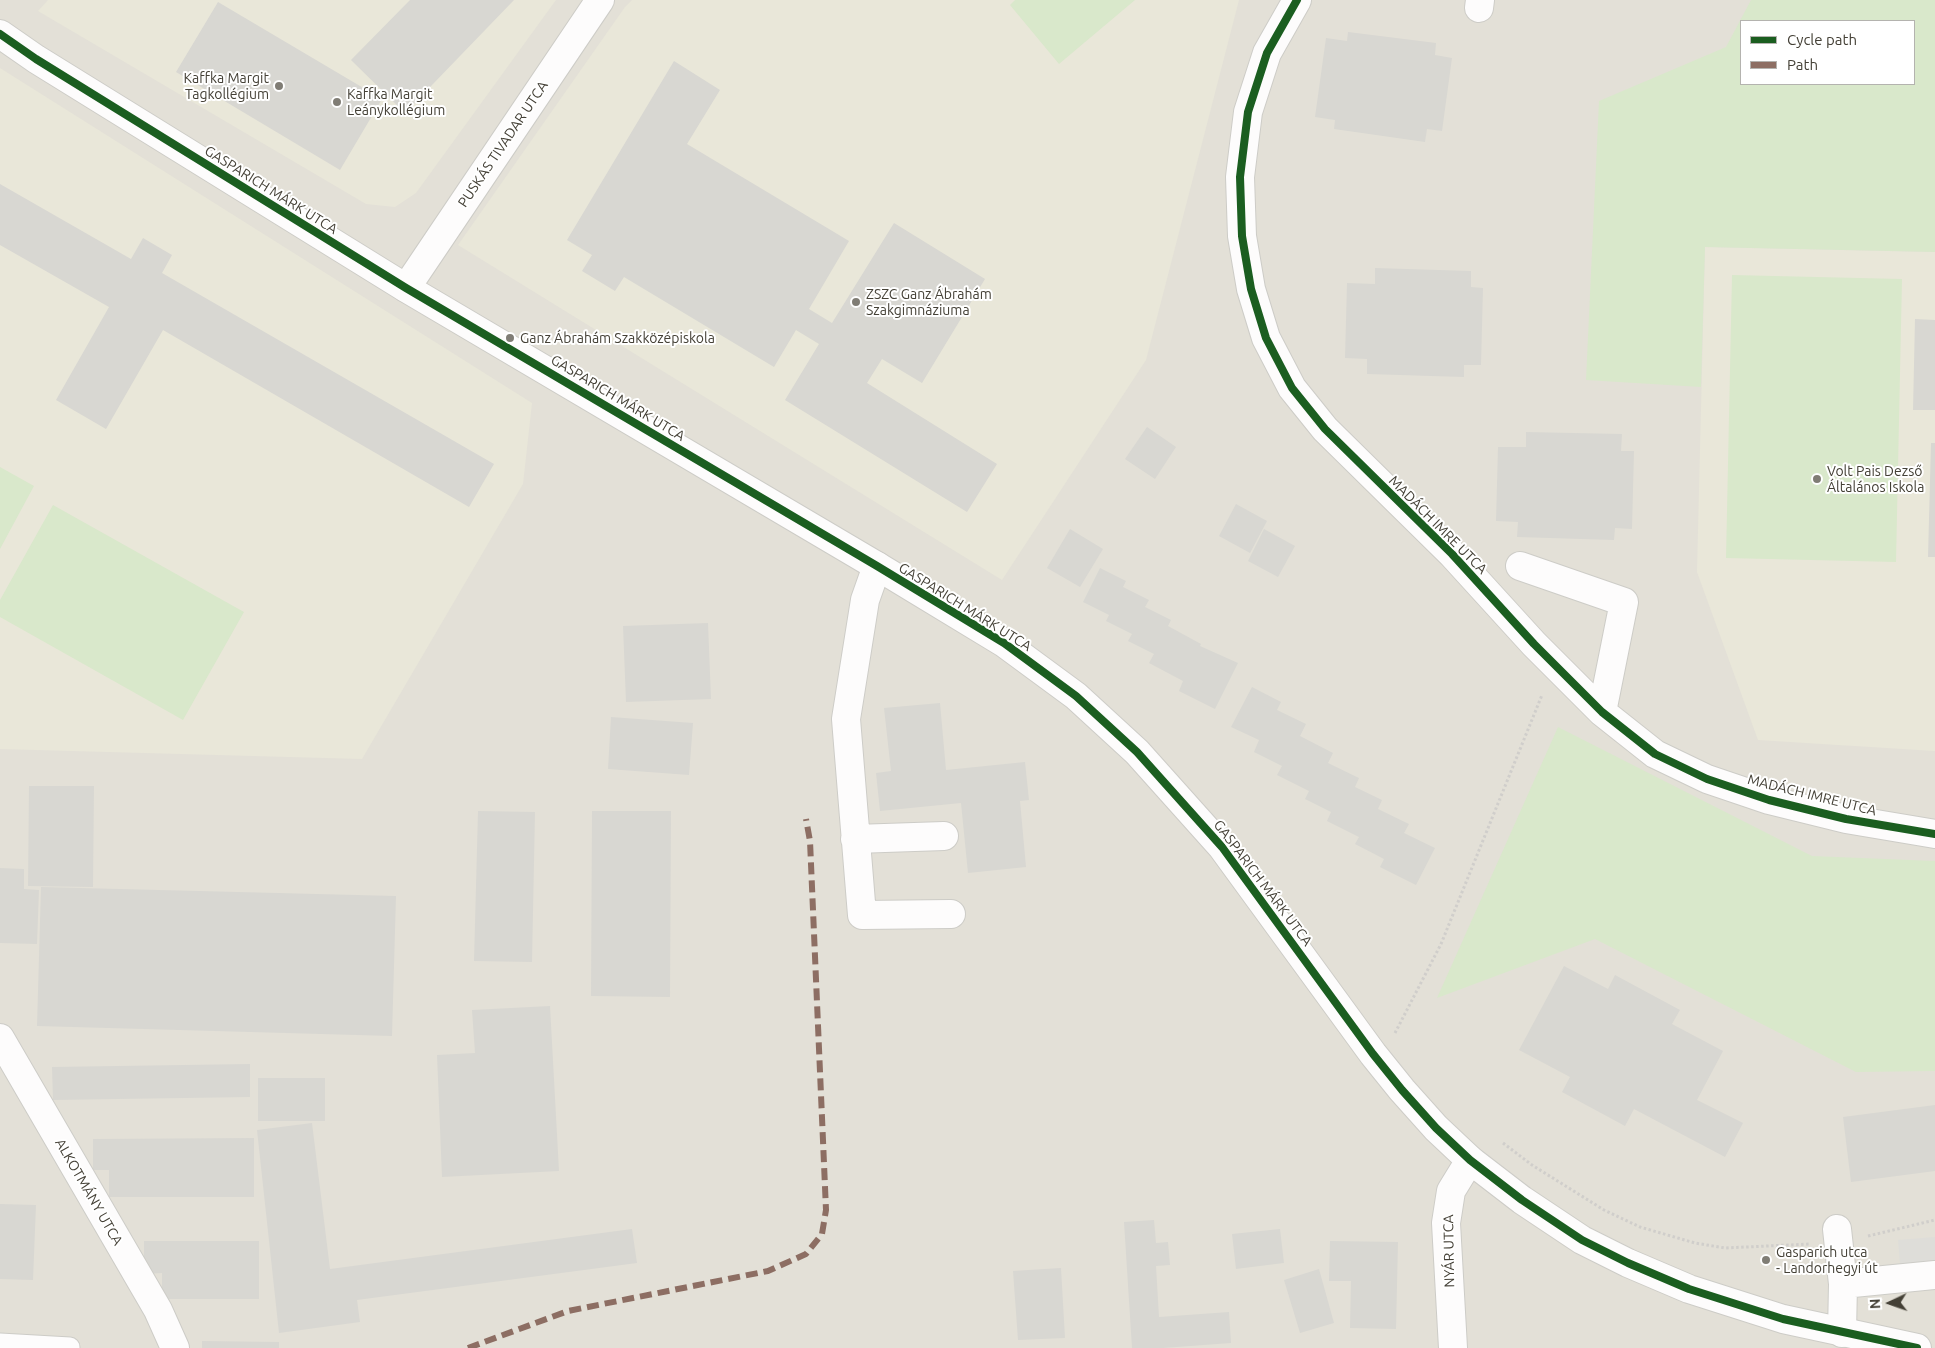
<!DOCTYPE html>
<html>
<head>
<meta charset="utf-8">
<style>
	body { margin:0 }
	#map { position:relative; width:1935px; height:1348px; overflow:hidden; background:#efeee9; font-family:Ubuntu,sans-serif }
	canvas { display:block }
	.legend { position:absolute; left:1740px; top:20px; width:175px; height:65px; box-sizing:border-box; background:#fff; border:1px solid #b4b3af; margin:0; padding:6px 9px; list-style:none; font-size:15px; color:#444036 }
	.legend li { display:flex; align-items:center; gap:10px; height:25px }
	.legend b { width:25px; border:1px solid #b4b3af }
	.north { position:absolute; left:1865px; top:1278px; width:50px; height:50px; -webkit-text-stroke:4px #fff; paint-order:stroke; rotate:267deg; font-size:14px; font-weight:700; line-height:20px; text-align:center; color:#444036 }
	.north::after { content:''; display:block; margin:auto; width:18px; height:22px; background:#444036; clip-path:polygon(50% 0,100% 100%,50% 72%,0 100%) }
</style>
</head>
<body>
<div id="map">
<canvas width="1935" height="1348"></canvas>
<ul class="legend">
<li><b style="height:6px;background:#1b5e20"></b>Cycle path</li>
<li><b style="height:6px;background:#8d6e63"></b>Path</li>
</ul>
<div class="north">N</div>
</div>
<script>
const g = document.querySelector('canvas').getContext('2d');
g.lineJoin = 'round';
function fill(path, color) { g.fillStyle = color; g.fill(path, 'evenodd'); }
function trace(path, color, width, dash) { g.strokeStyle = color; g.lineWidth = width; g.lineCap = dash ? 'butt' : 'round'; g.setLineDash(dash || []); g.stroke(path); }
function write(font, color, halo, rows, align = 'center') {
  g.font = font + ' Ubuntu,sans-serif'; g.lineWidth = 4; g.setLineDash([]); g.textBaseline = 'middle'; g.strokeStyle = halo; g.fillStyle = color; for (const [text, x, y, turn = 0] of rows) {
    g.save(); g.translate(x, y); g.rotate((+turn || 0) * Math.PI / 180); g.textAlign = isNaN(turn) ? turn : align; if (halo) g.strokeText(text, 0, 0); g.fillText(text, 0, 0); g.restore();
  }
}
const residential = new Path2D(`
	M 0,0 L 1935,0 L 1935,1348 L 0,1348 ZM 1741,21 L 1914,21 L 1914,84 L 1741,84 Z`);
const education = new Path2D(`
	M 48,0 L 556,0 L 416,193 L 395,207 L 366,204 L 38,11 Z
	M 632,0 L 1239,0 L 1146,360 L 1002,580 L 458,245 L 625,7 Z
	M 0,68 L 532,403 L 523,484 L 362,759 L 0,749 Z
	M 1705,247 L 1935,252 L 1935,751 L 1758,740 L 1697,572 Z`);
const green = new Path2D(`
	M 1015,0 L 1135,0 L 1059,64 L 1010,5 Z
	M 1751,0 L 1935,0 L 1935,252 L 1705,247 L 1701,387 L 1586,380 L 1599,101 L 1726,47 ZM 1741,21 L 1914,21 L 1914,84 L 1741,84 Z
	M 1732,275 L 1902,279 L 1896,562 L 1726,558 Z
	M 0,467 L 34,486 L 0,549 Z
	M 53,505 L 244,612 L 183,720 L 0,617 L 0,600 Z
	M 1558,727 L 1812,856 L 1935,861 L 1935,1071 L 1856,1072 L 1595,939 L 1437,998 Z`);
const parking = new Path2D(`
	M 1935,1237 L 1935,1275 L 1901,1278 L 1898,1240 Z`);
const building = new Path2D(`
	M 410,0 L 514,0 L 405,113 L 351,60 Z
	M 218,2 L 382,99 L 340,170 L 176,72 Z
	M 1348,32 L 1436,43 L 1435,55 L 1452,58 L 1442,131 L 1427,129 L 1425,142 L 1334,129 L 1335,120 L 1315,117 L 1326,38 L 1347,41 Z
	M 674,61 L 720,90 L 687,144 L 849,241 L 809,309 L 832,323 L 894,223 L 985,279 L 922,383 L 882,359 L 867,383 L 997,464 L 967,512 L 785,400 L 819,344 L 796,330 L 774,367 L 624,277 L 615,291 L 582,271 L 592,255 L 567,240 Z
	M 0,184 L 131,259 L 143,238 L 172,255 L 162,273 L 494,464 L 469,507 L 163,330 L 106,429 L 56,400 L 109,307 L 0,245 Z
	M 1375,268 L 1471,271 L 1471,287 L 1483,288 L 1481,365 L 1464,365 L 1464,377 L 1367,374 L 1367,359 L 1345,358 L 1347,283 L 1375,284 Z
	M 1915,319 L 1935,320 L 1935,410 L 1913,410 Z
	M 1147,427 L 1176,447 L 1155,479 L 1125,459 Z
	M 1526,432 L 1622,434 L 1621,451 L 1634,451 L 1632,529 L 1615,528 L 1614,540 L 1517,537 L 1518,522 L 1496,521 L 1498,447 L 1526,447 Z
	M 1931,443 L 1935,443 L 1935,557 L 1928,557 Z
	M 1236,504 L 1267,521 L 1250,553 L 1219,536 Z
	M 1070,529 L 1103,549 L 1080,587 L 1047,568 Z
	M 1264,529 L 1295,546 L 1278,577 L 1248,561 Z
	M 1100,568 L 1126,581 L 1123,587 L 1149,600 L 1145,607 L 1171,620 L 1168,626 L 1201,644 L 1200,646 L 1238,663 L 1215,709 L 1179,691 L 1183,681 L 1149,663 L 1154,654 L 1128,641 L 1132,634 L 1106,621 L 1109,615 L 1083,602 Z
	M 708,623 L 711,699 L 626,702 L 623,626 Z
	M 1252,687 L 1281,702 L 1277,710 L 1306,724 L 1300,736 L 1333,753 L 1328,763 L 1359,778 L 1355,787 L 1382,800 L 1378,809 L 1409,824 L 1404,833 L 1435,848 L 1416,885 L 1380,867 L 1384,859 L 1355,844 L 1359,837 L 1327,821 L 1331,812 L 1305,799 L 1309,791 L 1277,775 L 1282,766 L 1254,752 L 1259,740 L 1231,727 Z
	M 940,703 L 946,770 L 1025,762 L 1029,800 L 1020,801 L 1026,867 L 968,873 L 961,803 L 880,811 L 876,773 L 891,771 L 884,708 Z
	M 611,717 L 693,723 L 689,775 L 608,769 Z
	M 29,786 L 94,786 L 93,887 L 28,886 Z
	M 478,811 L 535,812 L 532,962 L 474,961 Z
	M 592,811 L 671,811 L 670,997 L 591,996 Z
	M 0,868 L 24,869 L 24,889 L 39,890 L 37,944 L 0,943 Z
	M 41,887 L 396,896 L 392,1036 L 37,1026 Z
	M 1564,966 L 1608,989 L 1615,975 L 1680,1010 L 1672,1024 L 1723,1051 L 1697,1100 L 1743,1123 L 1725,1157 L 1634,1109 L 1625,1126 L 1562,1092 L 1570,1077 L 1519,1050 Z
	M 550,1006 L 559,1171 L 442,1177 L 437,1055 L 475,1053 L 472,1010 Z
	M 250,1064 L 250,1097 L 53,1100 L 52,1067 Z
	M 258,1078 L 325,1078 L 325,1121 L 258,1121 Z
	M 1935,1105 L 1935,1171 L 1851,1182 L 1843,1117 Z
	M 312,1123 L 330,1269 L 632,1229 L 637,1263 L 357,1300 L 360,1322 L 279,1333 L 257,1130 Z
	M 254,1138 L 254,1197 L 109,1197 L 109,1170 L 93,1170 L 93,1139 Z
	M 0,1204 L 36,1205 L 33,1280 L 0,1279 Z
	M 1154,1220 L 1156,1243 L 1168,1242 L 1170,1265 L 1156,1266 L 1159,1317 L 1229,1312 L 1231,1343 L 1163,1348 L 1132,1348 L 1124,1222 Z
	M 1280,1229 L 1284,1263 L 1236,1269 L 1232,1234 Z
	M 144,1241 L 259,1241 L 259,1299 L 162,1299 L 162,1273 L 144,1274 Z
	M 1330,1241 L 1398,1242 L 1396,1329 L 1350,1328 L 1351,1281 L 1329,1281 Z
	M 1061,1268 L 1065,1338 L 1018,1340 L 1013,1271 Z
	M 1319,1269 L 1334,1323 L 1300,1333 L 1284,1280 Z
	M 202,1341 L 279,1342 L 279,1348 L 202,1348 Z`);
const path = new Path2D(`
	M 1395,1033 L 1441,944 L 1542,695
	M 1503,1143 L 1532,1165 L 1604,1210 L 1640,1227 L 1695,1243 L 1725,1248 L 1810,1244
	M 1868,1236 L 1935,1220`);
const service = new Path2D(`
	M 0,1343 L 70,1347`);
const minor = new Path2D(`
	M 1297,0 L 1267,53 L 1248,112 L 1240,177 L 1242,236 L 1251,289 L 1266,338 L 1292,388 L 1325,429 L 1452,554 L 1534,644 L 1602,712 L 1655,754 L 1707,779 L 1769,800 L 1846,819 L 1935,834
	M 1479,8 L 1480,0
	M 406,288 L 600,0
	M 877,566 L 865,600 L 846,719 L 862,915 L 951,914
	M 1520,566 L 1624,602 L 1602,712
	M 855,839 L 944,836
	M 0,1038 L 158,1310 L 175,1348
	M 1837,1229 L 1843,1284 L 1842,1333
	M 1843,1284 L 1935,1275
	M 1453,1348 L 1446,1223 L 1451,1191 L 1470,1160`);
const tertiary = new Path2D(`
	M 0,34 L 36,59 L 406,288 L 877,566 L 1004,643 L 1076,696 L 1137,752 L 1222,847 L 1373,1054 L 1402,1090 L 1436,1128 L 1470,1160 L 1522,1200 L 1582,1240 L 1628,1263 L 1689,1289 L 1783,1319 L 1917,1348`);
const quiet = new Path2D(`
	M 468,1348 L 568,1311 L 768,1271 L 806,1254 L 822,1234 L 826,1210 L 810,841 L 806,819`);
const cycleway = new Path2D(`
	M 1297,0 L 1267,53 L 1248,112 L 1240,177 L 1242,236 L 1251,289 L 1266,338 L 1292,388 L 1325,429 L 1452,554 L 1534,644 L 1602,712 L 1655,754 L 1707,779 L 1769,800 L 1846,819 L 1935,834
	M 0,34 L 36,59 L 406,288 L 877,566 L 1004,643 L 1076,696 L 1137,752 L 1222,847 L 1373,1054 L 1402,1090 L 1436,1128 L 1470,1160 L 1522,1200 L 1582,1240 L 1628,1263 L 1689,1289 L 1783,1319 L 1917,1348`);
const markers = [
	[279,86,5,"#807d75"],
	[337,102,5,"#807d75"],
	[856,302,5,"#807d75"],
	[510,338,5,"#807d75"],
	[1817,479,5,"#807d75"],
	[1766,1260,5,"#807d75"]
];
const poiNames = [
	["Kaffka Margit",269,78,"right"],
	["Tagkollégium",269,94,"right"],
	["Kaffka Margit",347,94],
	["Leánykollégium",347,110],
	["ZSZC Ganz Ábrahám",866,294],
	["Szakgimnáziuma",866,310],
	["Ganz Ábrahám Szakközépiskola",520,338],
	["Volt Pais Dezső",1827,471],
	["Általános Iskola",1827,487],
	["Gasparich utca",1776,1252],
	["- Landorhegyi út",1776,1268]
];
const streetNames = [
	["PUSKÁS TIVADAR UTCA",503,144,-56],
	["GASPARICH MÁRK UTCA",271,190,32],
	["GASPARICH MÁRK UTCA",618,398,31],
	["MADÁCH IMRE UTCA",1438,525,45],
	["GASPARICH MÁRK UTCA",965,607,32],
	["MADÁCH IMRE UTCA",1812,795,14],
	["GASPARICH MÁRK UTCA",1263,883,53],
	["ALKOTMÁNY UTCA",89,1192,60],
	["NYÁR UTCA",1449,1251,-91]
];
fill(residential, '#e3e0d7');
fill(education, '#e9e7d9');
fill(green, '#d9e8cb');
fill(parking, '#deddd9');
fill(building, '#d8d7d2');
trace(service, '#cdccc7', 21);
trace(minor, '#cdccc7', 30);
trace(tertiary, '#cdccc7', 30);
trace(path, '#d0cecb', 3, [2.5, 2.5]);
trace(service, '#fdfcfc', 19);
trace(minor, '#fdfcfc', 28);
trace(tertiary, '#fdfcfc', 28);
trace(quiet, '#8d6e63', 6, [12, 6]);
trace(cycleway, '#1b5e20', 8);
for (const [x, y, r, color] of markers) { const dot = new Path2D(); dot.arc(x, y, r, 0, 2 * Math.PI); g.fillStyle = color; g.fill(dot); trace(dot, '#fff', 2); }
write('14px', '#444036', '#fff', poiNames, 'left');
write('14px', '#444036', '#fff', streetNames);
</script>
</body>
</html>
